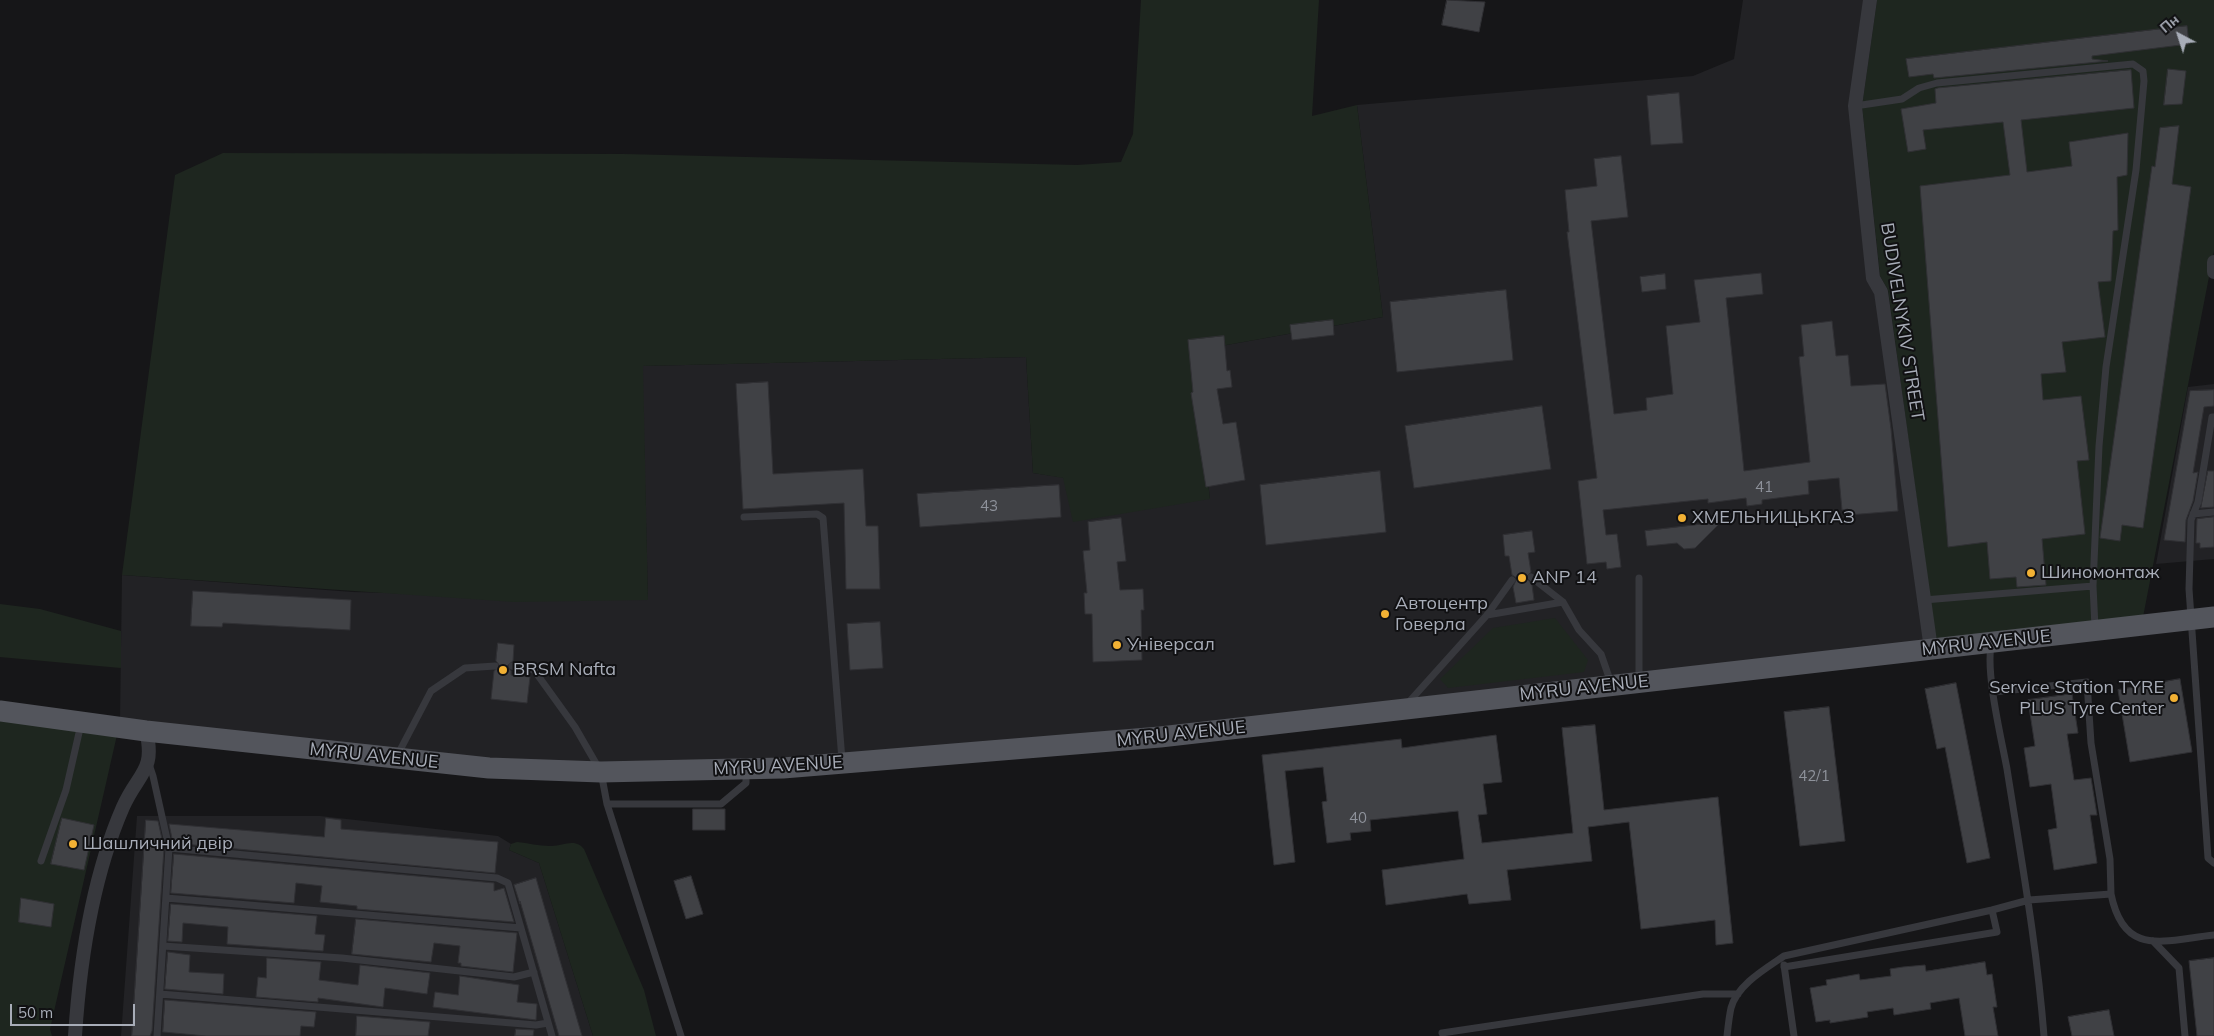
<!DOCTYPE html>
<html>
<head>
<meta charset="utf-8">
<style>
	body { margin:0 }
	#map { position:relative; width:2214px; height:1036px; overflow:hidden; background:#161618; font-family:Mulish,sans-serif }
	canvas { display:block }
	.north { position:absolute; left:2154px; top:10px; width:50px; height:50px; -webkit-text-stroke:4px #111113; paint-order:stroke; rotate:320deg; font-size:14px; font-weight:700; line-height:20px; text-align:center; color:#a8adb8 }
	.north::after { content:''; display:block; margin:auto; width:18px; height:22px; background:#a8adb8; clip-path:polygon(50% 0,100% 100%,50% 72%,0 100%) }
	.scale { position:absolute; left:10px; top:1004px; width:125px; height:22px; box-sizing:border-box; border:2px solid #a8adb8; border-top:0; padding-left:6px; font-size:15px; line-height:18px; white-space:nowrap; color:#a8adb8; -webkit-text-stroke:4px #111113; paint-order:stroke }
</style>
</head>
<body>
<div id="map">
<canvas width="2214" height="1036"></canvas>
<div class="north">Пн</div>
<div class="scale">50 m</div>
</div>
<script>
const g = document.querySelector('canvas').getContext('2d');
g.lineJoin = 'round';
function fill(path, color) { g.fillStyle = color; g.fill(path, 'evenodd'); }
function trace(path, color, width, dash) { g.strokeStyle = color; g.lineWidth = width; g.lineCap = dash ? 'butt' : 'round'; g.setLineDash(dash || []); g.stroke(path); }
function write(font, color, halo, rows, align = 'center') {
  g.font = font + ' Mulish,sans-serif'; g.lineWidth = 4; g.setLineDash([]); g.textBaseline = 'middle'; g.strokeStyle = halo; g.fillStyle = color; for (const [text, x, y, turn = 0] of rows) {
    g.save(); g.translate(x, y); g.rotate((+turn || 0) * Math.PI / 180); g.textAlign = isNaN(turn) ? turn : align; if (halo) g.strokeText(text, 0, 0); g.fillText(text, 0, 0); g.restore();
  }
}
const built = new Path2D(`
	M 1743,0 L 1877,0 L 1862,106 L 1880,276 L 1888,290 L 1936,641 L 1159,729 L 783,760 L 601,764 L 489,761 L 120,720 L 122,575 L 353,592 L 648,600 L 642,366 L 1026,357 L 1033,473 L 1210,499 L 1193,351 L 1383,317 L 1357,105 L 1693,76 L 1734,59 Z
	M 2214,384 L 2214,559 L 2156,564 L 2188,387 Z
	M 137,816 L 320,816 L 498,836 L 511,844 L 509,850 L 539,863 L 593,1036 L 121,1036 Z`);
const green = new Path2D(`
	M 1141,0 L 1319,0 L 1312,116 L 1357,105 L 1383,317 L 1193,351 L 1210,499 L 1073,522 L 1063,478 L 1033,473 L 1026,357 L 643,366 L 648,600 L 514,602 L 122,575 L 175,175 L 223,153 L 624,154 L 1077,165 L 1121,162 L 1133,134 Z
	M 1877,0 L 2214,0 L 2214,251 L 2143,617 L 1936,641 L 1888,290 L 1880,276 L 1862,106 Z
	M 0,604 L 40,609 L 121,631 L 121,668 L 0,657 Z
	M 1555,618 L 1588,660 L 1584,672 L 1448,688 L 1440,679 L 1493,628 Z
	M 0,720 L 117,735 L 50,1029 L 52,1036 L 0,1036 Z
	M 517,842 C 528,843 539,846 550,846 C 562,847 574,837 584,849 L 644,990 L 656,1036 L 593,1036 L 539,863 L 509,850 L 511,844 Z`);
const building = new Path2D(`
	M 1447,0 L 1485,2 L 1479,32 L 1442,25 Z
	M 2187,26 L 2189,44 L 2092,56 L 2092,59 L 2108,61 L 1934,78 L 1933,74 L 1909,77 L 1906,59 Z
	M 2168,69 L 2186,71 L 2182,104 L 2164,105 Z
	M 2131,70 L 2134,108 L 2021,120 L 2027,172 L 2072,166 L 2069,142 L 2128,133 L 2127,175 L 2117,177 L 2118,230 L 2113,231 L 2111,281 L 2098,282 L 2105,337 L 2062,342 L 2066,372 L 2041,374 L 2043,400 L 2081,396 L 2089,460 L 2077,461 L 2085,534 L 2042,539 L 2046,585 L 2017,587 L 2016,577 L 1990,579 L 1987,542 L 1948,547 L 1920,186 L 2010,175 L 2003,122 L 1923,130 L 1926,149 L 1908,152 L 1901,109 L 1936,103 L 1935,89 L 1938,88 Z
	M 1679,93 L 1683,143 L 1651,145 L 1647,96 Z
	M 2179,126 L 2172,184 L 2191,187 L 2143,528 L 2122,525 L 2120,541 L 2100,538 L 2152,166 L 2155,167 L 2160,128 Z
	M 1621,156 L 1628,217 L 1591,221 L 1614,414 L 1647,410 L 1646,398 L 1673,394 L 1666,326 L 1700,322 L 1694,280 L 1761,273 L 1763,294 L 1726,298 L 1744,471 L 1810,462 L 1799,357 L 1804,356 L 1801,325 L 1832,321 L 1836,356 L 1848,355 L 1851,386 L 1885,384 L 1891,429 L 1898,511 L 1848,515 L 1848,509 L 1842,510 L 1839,478 L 1808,481 L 1809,494 L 1762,500 L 1762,504 L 1747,506 L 1746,498 L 1708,503 L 1708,499 L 1603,510 L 1606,535 L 1617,534 L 1621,567 L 1607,569 L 1606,562 L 1587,564 L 1578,481 L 1597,478 L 1567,232 L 1569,232 L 1565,190 L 1597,186 L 1594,159 Z
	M 1665,274 L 1666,289 L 1642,292 L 1640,277 Z
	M 1506,290 L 1513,360 L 1397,372 L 1390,302 Z
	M 1333,320 L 1334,335 L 1292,340 L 1290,325 Z
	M 1224,336 L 1227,371 L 1230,370 L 1232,387 L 1217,389 L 1223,424 L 1236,422 L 1245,480 L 1206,487 L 1191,393 L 1193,392 L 1188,340 Z
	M 768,382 L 773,474 L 863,469 L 866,526 L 878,526 L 880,589 L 846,589 L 844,503 L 743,509 L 736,384 Z
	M 2214,390 L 2214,406 L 2204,407 L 2193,473 L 2198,472 L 2193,501 L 2186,520 L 2185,542 L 2164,540 L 2190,391 Z
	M 1542,406 L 1551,469 L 1414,488 L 1405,426 Z
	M 1380,471 L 1386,532 L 1266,545 L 1260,485 Z
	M 2208,471 L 2214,471 L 2214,507 L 2201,508 Z
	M 1059,485 L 1061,517 L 920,527 L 917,494 Z
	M 2214,517 L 2214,547 L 2200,548 L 2200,543 L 2196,543 L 2197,519 Z
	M 1121,518 L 1126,561 L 1117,562 L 1120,590 L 1143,589 L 1144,610 L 1141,610 L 1142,660 L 1093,662 L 1092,614 L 1085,614 L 1084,593 L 1087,593 L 1083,551 L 1090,550 L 1088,522 Z
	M 1721,522 L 1695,548 L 1684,549 L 1677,543 L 1647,546 L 1645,531 Z
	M 1532,531 L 1535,552 L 1528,553 L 1531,572 L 1526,577 L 1532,585 L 1534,600 L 1516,603 L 1513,587 L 1517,578 L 1512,575 L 1509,556 L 1505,556 L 1503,535 Z
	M 193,591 L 351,600 L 350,630 L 223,623 L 222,627 L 191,626 Z
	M 880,622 L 883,668 L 850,670 L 847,624 Z
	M 498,643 L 514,645 L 513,661 L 507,666 L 511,671 L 511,675 L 530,677 L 527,703 L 491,699 L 494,671 L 500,666 L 496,661 Z
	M 2180,679 L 2192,752 L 2130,762 L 2118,690 Z
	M 1956,683 L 1990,858 L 1967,863 L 1945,747 L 1937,749 L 1925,689 Z
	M 2072,694 L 2078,733 L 2067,734 L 2074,780 L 2091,778 L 2097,815 L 2090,815 L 2097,863 L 2054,870 L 2048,830 L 2057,828 L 2051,784 L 2030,787 L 2024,748 L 2035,746 L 2028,700 Z
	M 1829,707 L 1845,841 L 1800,846 L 1784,712 Z
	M 1595,725 L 1604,810 L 1718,797 L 1733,943 L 1716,945 L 1715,920 L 1641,929 L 1629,822 L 1588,827 L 1592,861 L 1507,870 L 1511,900 L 1469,904 L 1467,894 L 1386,905 L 1382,870 L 1464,859 L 1458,811 L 1370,820 L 1371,831 L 1350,833 L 1351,840 L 1327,843 L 1322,802 L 1327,801 L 1323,767 L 1285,771 L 1295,862 L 1274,865 L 1262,755 L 1401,739 L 1402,748 L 1496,735 L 1502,782 L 1483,784 L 1487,814 L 1478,815 L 1482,843 L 1573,833 L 1562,728 Z
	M 693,809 L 725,809 L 725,830 L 693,830 Z
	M 62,818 L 94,825 L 84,870 L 51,864 Z
	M 326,818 L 341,820 L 341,829 L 498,842 L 495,873 L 173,843 L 169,824 L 324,837 Z
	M 146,820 L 158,821 L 164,848 L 152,1031 L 150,1036 L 132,1036 Z
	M 174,854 L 494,883 L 494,891 L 504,888 L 514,922 L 357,909 L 357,906 L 320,902 L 322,886 L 296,883 L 294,903 L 171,893 Z
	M 691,876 L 703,914 L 686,919 L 674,881 Z
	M 536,878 L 582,1036 L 559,1036 L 520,901 L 520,904 L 514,885 Z
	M 21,898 L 54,904 L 51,927 L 19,922 Z
	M 171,904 L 317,916 L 315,934 L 325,935 L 323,951 L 227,944 L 228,927 L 183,923 L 182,942 L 168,941 Z
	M 356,919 L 517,933 L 513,972 L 461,966 L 461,963 L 458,963 L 460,946 L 434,943 L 431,962 L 352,954 Z
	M 168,952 L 190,955 L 189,972 L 224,974 L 223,994 L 165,989 Z
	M 267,958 L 321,962 L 319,980 L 358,985 L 360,965 L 430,973 L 427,994 L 385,988 L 383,1007 L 318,998 L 318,1002 L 256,997 L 258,977 L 266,978 Z
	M 2214,958 L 2214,1036 L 2197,1036 L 2189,961 Z
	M 1985,962 L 1987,975 L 1992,974 L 1997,1007 L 1993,1007 L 1998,1036 L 1965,1036 L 1959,998 L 1930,1003 L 1931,1009 L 1894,1015 L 1893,1008 L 1867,1012 L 1868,1017 L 1830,1023 L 1830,1020 L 1816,1022 L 1810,988 L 1827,985 L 1826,980 L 1859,974 L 1860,980 L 1891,976 L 1890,969 L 1903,967 L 1925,965 L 1926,971 Z
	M 460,976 L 519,985 L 517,1002 L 537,1004 L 536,1020 L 433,1007 L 435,992 L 458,995 Z
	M 165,1000 L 316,1012 L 314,1027 L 301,1026 L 300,1036 L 206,1036 L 163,1032 Z
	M 2109,1010 L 2114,1036 L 2072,1036 L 2068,1017 Z
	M 357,1016 L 430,1022 L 428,1036 L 356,1036 Z
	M 516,1029 L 534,1030 L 533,1036 L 515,1036 Z`);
const service = new Path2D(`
	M 1855,106 L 1902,99 L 1919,88 L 1937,83 L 2133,64 L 2143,71 L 2144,81 L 2136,170 L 2106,367 L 2099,446 L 2093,586 L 2095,627
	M 2214,417 L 2212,417 L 2198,502 L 2191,520 L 2189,589 L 2208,858 L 2214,863
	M 2193,514 L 2214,512
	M 744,517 L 817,514 L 823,518 L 842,760
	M 1531,577 L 1563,602 L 1579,630 L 1601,654 L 1611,683
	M 1924,600 L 2093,586
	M 1487,615 L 1563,602
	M 1991,646 C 1986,675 2001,737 2007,769 C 2021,858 2037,946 2044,1036
	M 512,666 L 534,670 L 575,727 L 601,772 L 607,804 L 681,1036
	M 1639,679 L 1639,578
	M 1994,692 L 2087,682 L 2091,743 L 2110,859 L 2111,894
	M 1408,703 L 1487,615 L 1512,580
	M 398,754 L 431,691 L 465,668 L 495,666
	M 149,764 L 153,776 L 169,848 L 157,1036
	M 607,804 L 721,804 L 746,783 L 746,770
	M 169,848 L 497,878 L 508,883 L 552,1036
	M 41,861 L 66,790 L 81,724
	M 166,898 L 521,928
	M 2153,941 L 2179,968 L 2185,1036
	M 163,946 L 342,958 L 514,977 L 534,972
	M 1784,965 L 1794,1036
	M 1784,967 L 1997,932 L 1992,910
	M 160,994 L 536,1025 L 548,1023
	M 1442,1033 L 1703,994 L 1738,994
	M 1727,1036 C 1728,1027 1729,1017 1731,1008 C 1737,985 1765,969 1784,956 L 1992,910 L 2029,900 L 2111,894 C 2124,958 2164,940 2214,935`);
const minor = new Path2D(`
	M 1870,0 L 1855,106 L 1873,278 L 1881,292 L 1931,649
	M 2214,262 L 2214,272
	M 75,1036 C 80,959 92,878 123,807 C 138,773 156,771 146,731`);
const primary = new Path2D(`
	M 0,711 L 146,731 L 489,768 L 601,772 L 783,768 L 1160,737 L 2214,617`);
const markers = [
	[1682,518,5,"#f2b134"],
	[2031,573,5,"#f2b134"],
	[1522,578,5,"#f2b134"],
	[1385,614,5,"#f2b134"],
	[1117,645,5,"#f2b134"],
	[503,670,5,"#f2b134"],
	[2174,698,5,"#f2b134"],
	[73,844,5,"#f2b134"]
];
const numberNames = [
	["41",1764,487],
	["43",989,506],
	["42/1",1814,776],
	["40",1358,818]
];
const streetNames = [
	["BUDIVELNYKIV STREET",1902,322,81],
	["MYRU AVENUE",1986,643,-6],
	["MYRU AVENUE",1584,688,-6],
	["MYRU AVENUE",1181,734,-6],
	["MYRU AVENUE",374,756,6],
	["MYRU AVENUE",778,766,-3]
];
const poiNames = [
	["ХМЕЛЬНИЦЬКГАЗ",1692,518],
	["Шиномонтаж",2041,573],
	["ANP 14",1532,578],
	["Автоцентр",1395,604],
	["Говерла",1395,625],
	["Універсал",1127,645],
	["BRSM Nafta",513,670],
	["Service Station TYRE",2164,688,"right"],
	["PLUS Tyre Center",2164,709,"right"],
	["Шашличний двір",83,844]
];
fill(built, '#222225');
fill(green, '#1e261f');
fill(building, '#404145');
trace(building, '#303034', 1);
trace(service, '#37383d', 7);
trace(minor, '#37383d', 14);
trace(primary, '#53555c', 21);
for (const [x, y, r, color] of markers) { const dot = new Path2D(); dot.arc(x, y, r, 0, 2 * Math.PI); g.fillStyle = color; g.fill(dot); trace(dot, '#111113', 2); }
write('15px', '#8e929b', null, numberNames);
write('18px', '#a8adb8', '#111113', streetNames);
write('18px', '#a8adb8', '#111113', poiNames, 'left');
</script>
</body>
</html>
